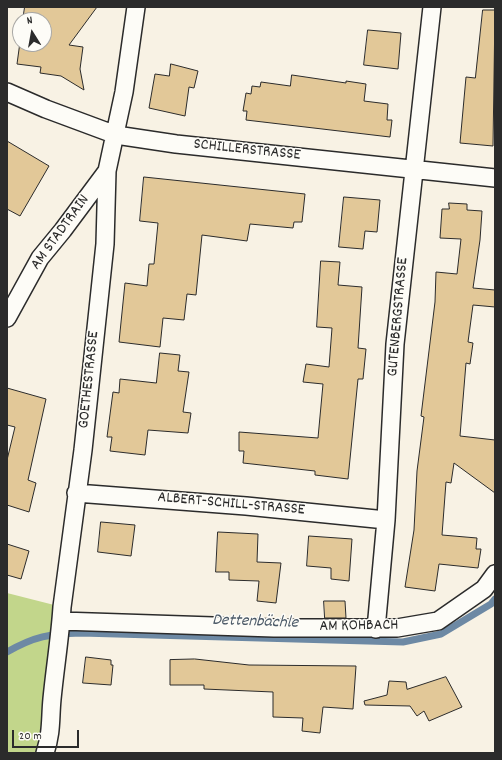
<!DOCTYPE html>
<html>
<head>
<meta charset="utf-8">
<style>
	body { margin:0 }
	#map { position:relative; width:502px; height:760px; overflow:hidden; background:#f8f2e4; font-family:Dekko,sans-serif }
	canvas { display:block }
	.frame { position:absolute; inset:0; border:8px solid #2b2b2b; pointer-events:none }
	.north { position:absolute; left:12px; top:12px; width:40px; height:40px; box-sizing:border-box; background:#fdfcf7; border:1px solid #a9a8a5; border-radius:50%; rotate:349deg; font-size:11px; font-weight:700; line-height:16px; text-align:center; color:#2b2b2b }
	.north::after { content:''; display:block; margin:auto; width:14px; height:18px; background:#2b2b2b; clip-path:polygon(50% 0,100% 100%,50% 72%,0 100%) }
	.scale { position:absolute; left:12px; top:730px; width:67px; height:18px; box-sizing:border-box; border:2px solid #2b2b2b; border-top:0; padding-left:5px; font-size:12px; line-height:14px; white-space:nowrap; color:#2b2b2b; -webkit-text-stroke:3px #fdfcf7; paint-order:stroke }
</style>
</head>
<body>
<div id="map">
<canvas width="502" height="760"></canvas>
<div class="frame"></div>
<div class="north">N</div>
<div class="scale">20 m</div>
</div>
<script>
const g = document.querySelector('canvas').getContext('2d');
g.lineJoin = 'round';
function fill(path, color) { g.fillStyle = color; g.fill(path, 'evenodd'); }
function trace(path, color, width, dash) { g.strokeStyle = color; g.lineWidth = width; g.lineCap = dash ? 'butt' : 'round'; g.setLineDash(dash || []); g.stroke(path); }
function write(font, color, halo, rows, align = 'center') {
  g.font = font + ' Dekko,sans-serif'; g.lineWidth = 3; g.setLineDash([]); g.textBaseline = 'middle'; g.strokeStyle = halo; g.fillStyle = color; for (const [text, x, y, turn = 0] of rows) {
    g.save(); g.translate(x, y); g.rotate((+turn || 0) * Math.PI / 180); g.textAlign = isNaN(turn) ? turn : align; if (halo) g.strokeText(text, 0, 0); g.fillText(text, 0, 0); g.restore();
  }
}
const green = new Path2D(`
	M 7,593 L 62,607 L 45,753 L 7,753 Z`);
const stream = new Path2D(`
	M 7,652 C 35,636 49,634 81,633 L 403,642 L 441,634 L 491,604 L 495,599`);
const building = new Path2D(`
	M 25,7 L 97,7 L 69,45 L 83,47 L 80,69 L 84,90 L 61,76 L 40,73 L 41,67 L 17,64 L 20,42 L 20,44 L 44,44 L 44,20 L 23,20 Z
	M 483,10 L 495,10 L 493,146 L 460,143 L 466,77 L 475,78 Z
	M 368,30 L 401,33 L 398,69 L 364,65 Z
	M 171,64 L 198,71 L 194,88 L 189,87 L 185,116 L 149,108 L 155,74 L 169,76 Z
	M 292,75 L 346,83 L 346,81 L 366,84 L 364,101 L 388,104 L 387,120 L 392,120 L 390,137 L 246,120 L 247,111 L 243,111 L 246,93 L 251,94 L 252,86 L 260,87 L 261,82 L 290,86 Z
	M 7,141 L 49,166 L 20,216 L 7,209 Z
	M 144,177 L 305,194 L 302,222 L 294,222 L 293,228 L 250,224 L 247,241 L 202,235 L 196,295 L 187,294 L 184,320 L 163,318 L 160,347 L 119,342 L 125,283 L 147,286 L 149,264 L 154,264 L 158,223 L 140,221 Z
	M 344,197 L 380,200 L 377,232 L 365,231 L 363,249 L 339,247 Z
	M 449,203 L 467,204 L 467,210 L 482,211 L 480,240 L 473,288 L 495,290 L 495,307 L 473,305 L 468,342 L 473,343 L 470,364 L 466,363 L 460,436 L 495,440 L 495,493 L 454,463 L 451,483 L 446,482 L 442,535 L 477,538 L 476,549 L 481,549 L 478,568 L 439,564 L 435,591 L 405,587 L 414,530 L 417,471 L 424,417 L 421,416 L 435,302 L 436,272 L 457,274 L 461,239 L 440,238 L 442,209 L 449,209 Z
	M 321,261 L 340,262 L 338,285 L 362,287 L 358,348 L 366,349 L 363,379 L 358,379 L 348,479 L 315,475 L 315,471 L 243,463 L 244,451 L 239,451 L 239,432 L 318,438 L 323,384 L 303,382 L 306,364 L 329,367 L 332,328 L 317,327 Z
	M 160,353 L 180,355 L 178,371 L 189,372 L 183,412 L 191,413 L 188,433 L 148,430 L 145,455 L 110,451 L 112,437 L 107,437 L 113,392 L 119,393 L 120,379 L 156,383 Z
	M 7,388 L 46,399 L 28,480 L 36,483 L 29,512 L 7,505 L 7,460 L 15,427 L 7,425 Z
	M 101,522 L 135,525 L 131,556 L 98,552 Z
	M 218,532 L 258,534 L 257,562 L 281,563 L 276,603 L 257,601 L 259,581 L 229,580 L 229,572 L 216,572 Z
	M 309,536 L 352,539 L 349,581 L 331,579 L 331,568 L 307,566 Z
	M 7,544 L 29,551 L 21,579 L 7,575 Z
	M 324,601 L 345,601 L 346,618 L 325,618 Z
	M 86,657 L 111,660 L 111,665 L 113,665 L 111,685 L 83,683 Z
	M 195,659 L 249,665 L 356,666 L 353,709 L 323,707 L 320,733 L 302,731 L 303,718 L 273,717 L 273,692 L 204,689 L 204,685 L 170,685 L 170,660 Z
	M 446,677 L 462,707 L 429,721 L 424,711 L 417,716 L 410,706 L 365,705 L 364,701 L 387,695 L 389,681 L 406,682 L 407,689 Z`);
const street = new Path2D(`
	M 7,92 L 46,109 L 116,135 L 176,144 L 495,178
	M 7,318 L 40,258 L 63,230 L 107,171
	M 76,493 L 246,506 L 386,520
	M 61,621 L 274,628 L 397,628 L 438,621 L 484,589 L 495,574
	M 376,629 L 386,520 L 395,344 L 432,7
	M 45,753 C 52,731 50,720 52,699 C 55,668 60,638 62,607 L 83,450 L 105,244 L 107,171 L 124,92 L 136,7`);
const streetNames = [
	["SCHILLERSTRASSE",247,151,6],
	["AM STADTRAIN",61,233,-54],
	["GUTENBERGSTRASSE",399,317,-85],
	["GOETHESTRASSE",90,380,-84],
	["ALBERT-SCHILL-STRASSE",231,505,5],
	["AM KOHBACH",359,627,-1]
];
const waterNames = [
	["Dettenbächle",255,623,2]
];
fill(green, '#c2d68b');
trace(stream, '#6d89a4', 7);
fill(building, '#e2c898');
trace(building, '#2b2b2b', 1);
trace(street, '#2b2b2b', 20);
trace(street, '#fdfcf7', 17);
write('16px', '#2b2b2b', '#fdfcf7', streetNames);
write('italic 17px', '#4c5a68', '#fdfcf7', waterNames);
</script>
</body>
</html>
